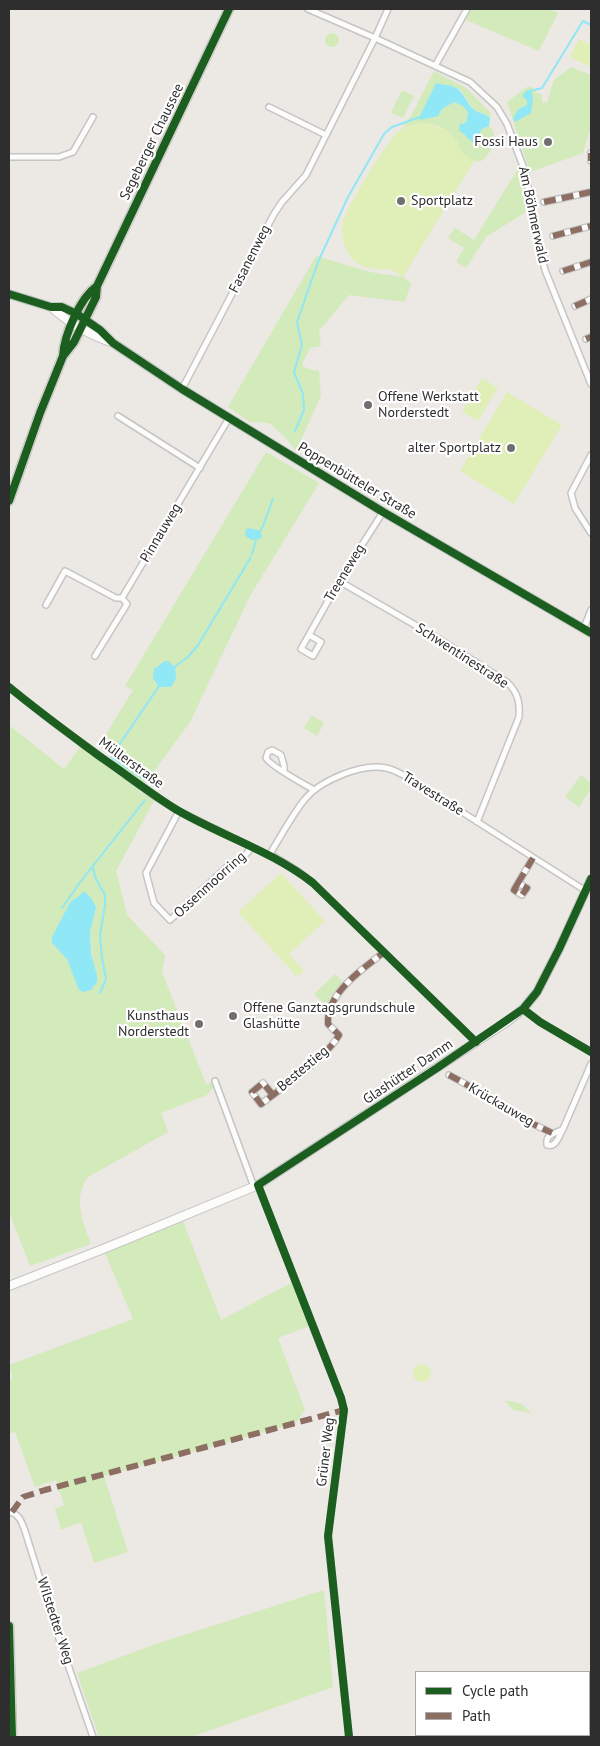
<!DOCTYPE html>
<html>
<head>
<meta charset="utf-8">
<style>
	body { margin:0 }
	#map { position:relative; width:600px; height:1746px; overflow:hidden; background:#ece8e4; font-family:"PT Sans",sans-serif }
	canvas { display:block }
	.frame { position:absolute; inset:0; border:10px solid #2e2e2e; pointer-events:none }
	.legend { position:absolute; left:415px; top:1671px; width:175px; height:65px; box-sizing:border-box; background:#fff; border:1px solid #ababab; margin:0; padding:6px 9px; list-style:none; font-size:15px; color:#2e2e2e }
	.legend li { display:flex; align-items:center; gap:10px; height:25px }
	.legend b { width:25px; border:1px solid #ababab }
</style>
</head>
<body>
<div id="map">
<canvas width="600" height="1746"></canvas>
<div class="frame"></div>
<ul class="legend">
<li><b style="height:6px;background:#1b5e20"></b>Cycle path</li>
<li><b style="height:6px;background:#8d6e63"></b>Path</li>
</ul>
</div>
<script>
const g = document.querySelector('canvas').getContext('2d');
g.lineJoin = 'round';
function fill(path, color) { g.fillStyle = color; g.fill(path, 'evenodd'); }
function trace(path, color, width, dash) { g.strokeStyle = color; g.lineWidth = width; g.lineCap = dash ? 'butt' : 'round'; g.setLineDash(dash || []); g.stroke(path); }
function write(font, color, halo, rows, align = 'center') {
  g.font = font + ' "PT Sans",sans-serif'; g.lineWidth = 4.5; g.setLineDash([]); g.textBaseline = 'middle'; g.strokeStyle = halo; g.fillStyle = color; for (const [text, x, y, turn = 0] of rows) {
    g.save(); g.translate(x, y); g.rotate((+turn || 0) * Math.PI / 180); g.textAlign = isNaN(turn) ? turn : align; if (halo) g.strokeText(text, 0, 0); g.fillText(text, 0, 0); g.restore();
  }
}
const green = new Path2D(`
	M 471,9 L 549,9 L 558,13 L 539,51 L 466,20 Z
	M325 40a7 7 0 1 1 14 0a7 7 0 1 1-14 0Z
	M 571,67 L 591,75 L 591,126 L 583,153 L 530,172 L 507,102 L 527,87 L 532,87 L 537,93 L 542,95 L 542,103 L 547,102 L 554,80 Z
	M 434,71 L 466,88 L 491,113 L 490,118 L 486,115 L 473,109 L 460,89 L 436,83 L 438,116 L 442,109 L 454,102 L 463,106 L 468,112 L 467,120 L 464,124 L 464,133 L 475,143 L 482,129 L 489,126 C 500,134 491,156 481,161 C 475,162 467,158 463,154 C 460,151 459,144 456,140 C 443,122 420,119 402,129 L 412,114 Z
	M 402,90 L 414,96 L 403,118 L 391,113 Z
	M 517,164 L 526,174 L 521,179 L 526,212 L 486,237 L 466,268 L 456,262 L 464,248 L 448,238 L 455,228 L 474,240 L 516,172 Z
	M 316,256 L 370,272 L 403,277 L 411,283 L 405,302 L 349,295 L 319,331 L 321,346 L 310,348 L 303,362 L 303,366 L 308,369 L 319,371 L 321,396 L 296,451 L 284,436 L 269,423 L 250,422 L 228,407 Z
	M 266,452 L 319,483 L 250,596 L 190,722 L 139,792 L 155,799 L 116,871 L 127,915 L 165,955 L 162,972 L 206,1084 L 220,1080 L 207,1095 L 161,1113 L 168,1132 L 88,1177 C 72,1199 83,1221 91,1244 L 30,1266 L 9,1212 L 9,725 L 64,769 L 80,747 L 109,768 L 116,759 L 99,746 L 133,690 L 125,686 ZM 78,897 L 96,908 L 90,932 L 93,964 L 69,965 L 67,959 L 52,943 L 71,901 Z
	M 312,715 L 324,723 L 317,736 L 304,728 Z
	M 581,775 L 591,783 L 591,789 L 579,807 L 565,797 Z
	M 335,974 L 343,982 L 330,999 L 327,1007 L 314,994 Z
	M 183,1221 L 221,1320 L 293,1282 L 309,1326 L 278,1338 L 305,1410 L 295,1424 L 104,1476 L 128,1552 L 94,1563 L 81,1522 L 61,1530 L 55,1509 L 64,1505 L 56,1480 L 35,1487 L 15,1432 L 9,1434 L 9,1380 L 13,1379 L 9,1365 L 133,1319 L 105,1253 Z
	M 504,1400 L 522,1404 L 533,1415 L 526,1412 L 513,1410 Z
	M 324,1590 L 333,1687 L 191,1737 L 99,1737 L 77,1673 L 156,1644 Z`);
const pitch = new Path2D(`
	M 579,39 L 591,45 L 591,67 L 570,57 Z
	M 421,123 L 434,125 L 446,130 L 456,140 L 462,153 L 474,161 L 403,277 C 399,275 394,270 390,270 C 371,269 358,270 347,251 C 342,242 341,231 343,221 C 346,210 387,141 397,133 C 403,127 412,124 421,123 Z
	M 482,378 L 498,388 L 478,421 L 462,412 Z
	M 507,392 L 562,425 L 514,504 L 460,471 Z
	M 281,873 L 325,921 L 289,954 L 304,971 L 297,977 L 238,912 Z
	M413 1373a9 9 0 1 1 18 0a9 9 0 1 1-18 0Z`);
const water = new Path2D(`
	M 436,83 C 447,86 457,84 463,95 C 466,99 469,105 472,108 C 477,113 485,113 490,118 L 489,126 L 482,129 L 475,143 C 469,141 466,134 459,131 L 460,123 L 464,124 L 467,120 L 468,112 L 463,106 L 454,102 L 442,109 L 438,116 L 420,120 L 419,118 Z
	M 531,90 L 533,98 L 531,113 L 515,122 L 513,118 L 519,109 L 527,105 L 527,100 L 522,96 L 526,91 Z
	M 249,528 L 260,531 L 262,536 L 260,539 L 252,540 L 245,536 L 246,530 Z
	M 165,661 L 168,661 L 175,667 L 176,679 L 171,687 L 159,687 L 153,678 L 154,669 Z
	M 84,891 L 92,899 L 96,908 L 90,932 L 91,953 L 97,976 L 97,982 L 91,990 L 83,992 L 79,990 L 67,959 L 52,943 L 52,937 L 71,901 L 78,897 Z`);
const stream = new Path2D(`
	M 530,91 L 542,88 L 583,21 L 591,25
	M 295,431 L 304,410 L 303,394 L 294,372 L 302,345 L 297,322 L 318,262 L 348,197 L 384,134 L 392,127 L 420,117
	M 260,531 L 263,526 L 273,499
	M 252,554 L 256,540
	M 174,667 L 188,657 L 198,645 L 251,557
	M 146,781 L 111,757 L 159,686
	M 93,868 L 96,879 L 105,895 L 105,905 L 100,935 L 102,958 L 106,979 L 100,993
	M 62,908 L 81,881 L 145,800`);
const street = new Path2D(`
	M 308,9 L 375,38 L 470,82 L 497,107 L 507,124 L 526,174 L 533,220 L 545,270 L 591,384
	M 435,66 L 467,9
	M 269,107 L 326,135
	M 591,153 L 591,161
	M 9,157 L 59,157 L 73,152 L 93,117
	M 544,202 L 591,192
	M 553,236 L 591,226
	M 563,271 L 591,262
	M 575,306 L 591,299
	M 586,339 L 591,337
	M 182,389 L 274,214 L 282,202 L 306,175 L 375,38 L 388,9
	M 118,416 L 200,468
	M 591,455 L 571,493 L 575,508 L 591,533
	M 339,581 L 441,640 L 507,682 C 518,693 520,702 519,717 L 477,822
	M 122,598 L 229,418
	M 46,605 L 65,571 L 116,598 L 122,598 L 127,604 L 95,656
	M 584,628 L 591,610
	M 309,635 L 321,642 L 313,656 L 301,649 L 337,585 L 339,581 L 383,512
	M 9,687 L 57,725 L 153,795 L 179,811 L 248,845 L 249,851 L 243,857 L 230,864 L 170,920 L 154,903 L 146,873 L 179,811
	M 284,771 L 284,766 L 281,755 L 272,750 L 268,752 L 266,758 C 270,766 304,784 314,790
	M 518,883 L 514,890 L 522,895 L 527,888 L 518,883 L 533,858
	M 523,1009 L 540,1022 L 591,1052
	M 476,1042 L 313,883 L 299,872 L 270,854 C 281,836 292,815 305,799 C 321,780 362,763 386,768 C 393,769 401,774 407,777 L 586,891
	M 449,1075 L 495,1100 L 529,1122 L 552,1133
	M 215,1081 L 254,1187
	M 273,1095 L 263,1083 L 252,1092 L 261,1104 C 283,1087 326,1058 339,1035 L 328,1024 C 326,993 362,970 384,952
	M 563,1129 C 559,1136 556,1148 547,1145 C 545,1133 556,1134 563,1129 L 591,1064
	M 258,1185 L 341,1398 L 344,1410 L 328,1536 L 349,1737
	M 9,1512 C 19,1513 22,1523 25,1531 L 57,1633 L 93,1737
	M 589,1686 L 591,1686
	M 440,1737 L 448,1735`);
const secondary = new Path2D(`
	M 9,294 L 51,307 L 62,307 L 77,314 L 100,330 L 113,343 L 182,389 L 383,512 L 591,633
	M 51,307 C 68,322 90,335 111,342
	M 9,1286 L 108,1247 L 258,1185 L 508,1021 L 523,1009 L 537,992 L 559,949 L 591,879`);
const primary = new Path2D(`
	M 63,356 C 64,335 80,298 97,286
	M 9,501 L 40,413 L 63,356 L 74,342 L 96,297 L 97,286 L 229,9
	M 9,1626 L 12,1737`);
const quiet = new Path2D(`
	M 591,153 L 591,161
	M 544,202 L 591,192
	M 553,236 L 591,226
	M 563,271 L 591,262
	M 575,306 L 591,299
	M 586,339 L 591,337
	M 518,883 L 514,890 L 522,895 L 527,888 L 518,883 L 533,858
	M 449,1075 L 495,1100 L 529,1122 L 552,1133
	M 273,1095 L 263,1083 L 252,1092 L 261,1104 C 283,1087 326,1058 339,1035 L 328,1024 C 326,993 362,970 384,952
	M 12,1512 L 23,1497 L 45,1490 L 344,1410`);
const cycleway = new Path2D(`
	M 9,294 L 51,307 L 62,307 L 77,314 L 100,330 L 113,343 L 182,389 L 383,512 L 591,633
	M 63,356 C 64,335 80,298 97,286
	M 9,501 L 40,413 L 63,356 L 74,342 L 96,297 L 97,286 L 229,9
	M 9,687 C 39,712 71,735 102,758 C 127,775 151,794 177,810 C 222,836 272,851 313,883 L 476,1042
	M 523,1009 L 540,1022 L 591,1052
	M 9,1626 L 12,1737
	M 349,1737 L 328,1536 L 344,1410 L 341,1398 L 258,1185 L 437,1068 L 523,1009 L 537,992 L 559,949 L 591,879`);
const markers = [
	[548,142,5,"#706f6e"],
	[401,201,5,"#706f6e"],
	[368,405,5,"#706f6e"],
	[511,448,5,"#706f6e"],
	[233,1016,5,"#706f6e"],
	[199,1024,5,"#706f6e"]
];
const streetNames = [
	["Segeberger Chaussee",152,142,-64],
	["Am Böhmerwald",533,215,78],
	["Fasanenweg",250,259,-63],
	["Poppenbütteler Straße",357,481,31],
	["Pinnauweg",161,533,-59],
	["Treeneweg",345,573,-59],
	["Schwentinestraße",462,656,33],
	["Müllerstraße",131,763,36],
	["Travestraße",433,794,32],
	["Ossenmoorring",210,885,-42],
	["Bestestieg",303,1069,-40],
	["Glashütter Damm",408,1072,-34],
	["Krückauweg",501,1105,30],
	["Grüner Weg",326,1452,-83],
	["Wilstedter Weg",55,1621,72]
];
const poiNames = [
	["Fossi Haus",538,142],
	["Sportplatz",411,201,"left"],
	["Offene Werkstatt",378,397,"left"],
	["Norderstedt",378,413,"left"],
	["alter Sportplatz",501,448],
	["Offene Ganztagsgrundschule",243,1008,"left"],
	["Glashütte",243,1024,"left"],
	["Kunsthaus",189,1016],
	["Norderstedt",189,1032]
];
fill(green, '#d3eaba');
fill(pitch, '#e0efb7');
fill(water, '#90e7f5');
trace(stream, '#90e7f5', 2);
trace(street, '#c5c5c5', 8);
trace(secondary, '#c5c5c5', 10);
trace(primary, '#c6c5c4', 11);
trace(street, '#fcfcfb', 5);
trace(secondary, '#fcfcfb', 8);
trace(primary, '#e9e2d4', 9);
trace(quiet, '#8d6e63', 6, [12, 6]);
trace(cycleway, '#1b5e20', 8);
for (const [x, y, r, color] of markers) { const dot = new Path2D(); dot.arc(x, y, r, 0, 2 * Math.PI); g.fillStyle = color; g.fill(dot); trace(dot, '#fff', 2); }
write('14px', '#2e2e2e', '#fff', streetNames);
write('14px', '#2e2e2e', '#fff', poiNames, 'right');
</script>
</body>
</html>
